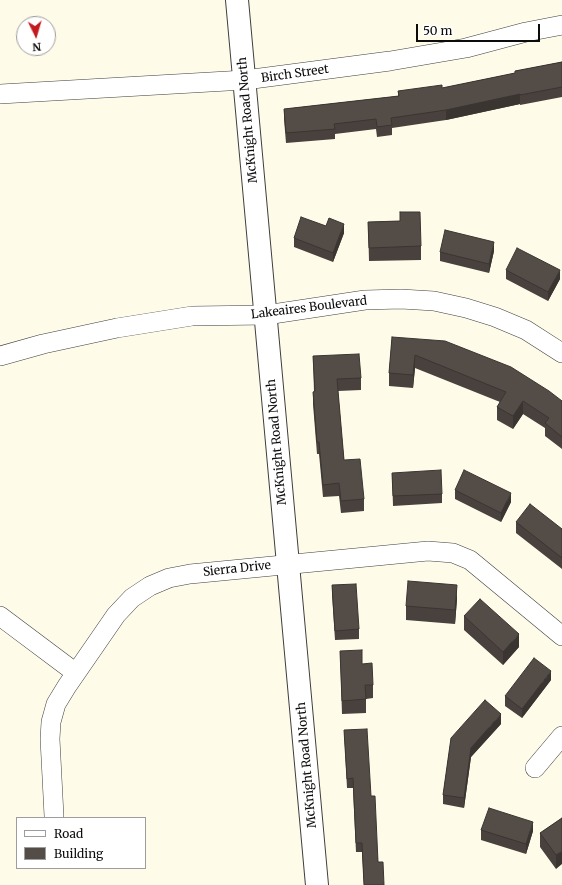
<!DOCTYPE html>
<html>
<head>
<meta charset="utf-8">
<style>
  body { margin:0 }
  #map { position:relative; width:562px; height:885px; overflow:hidden; background:#fffbe9; font-family:Merriweather,serif }
  canvas { display:block }
  .legend { position:absolute; left:16px; top:817px; width:130px; height:52px; box-sizing:border-box; background:#fff; border:1px solid #9d9d9d; margin:0; padding:5px 7px; list-style:none; font-size:12px; color:#0b0b0b }
  .legend li { display:flex; align-items:center; gap:8px; height:20px }
  .legend b { width:20px; border:1px solid #9d9d9d }
  .north { position:absolute; left:16px; top:16px; width:40px; height:40px; box-sizing:border-box; background:#fff; border:1px solid #9d9d9d; border-radius:50%; rotate:175deg; font-size:11px; font-weight:700; line-height:16px; text-align:center; color:#0b0b0b }
  .north::after { content:''; display:block; margin:auto; width:14px; height:18px; background:#c31a20; clip-path:polygon(50% 0,100% 100%,50% 72%,0 100%) }
  .scale { position:absolute; left:416px; top:24px; width:124px; height:18px; box-sizing:border-box; border:2px solid #0b0b0b; border-top:0; padding-left:5px; font-size:12px; line-height:14px; white-space:nowrap; color:#0b0b0b; -webkit-text-stroke:3px #fff; paint-order:stroke }
</style>
</head>
<body>
<div id="map">
<canvas width="562" height="885"></canvas>
<ul class="legend">
<li><b style="height:5px;background:#fff"></b>Road</li>
<li><b style="height:11px;background:#544c47"></b>Building</li>
</ul>
<div class="north">N</div>
<div class="scale">50 m</div>
</div>
<script>
const ctx = document.querySelector('canvas').getContext('2d');
ctx.lineJoin = 'round';
function shape(rows) {
  const path = new Path2D();
  for (const r of rows) {
    path.moveTo(r[0], r[1]);
    for (let i = 2; i < r.length; i += 2) path.lineTo(r[i], r[i + 1]);
  }
  return path;
}
function strokePath(path, color, width, dash) {
  ctx.strokeStyle = color;
  ctx.lineWidth = width;
  ctx.lineCap = dash ? 'butt' : 'round';
  ctx.setLineDash(dash || []);
  ctx.stroke(path);
}
function fillPath(path, color) {
  ctx.fillStyle = color;
  ctx.fill(path, 'evenodd');
}
function label(font, color, halo, rows, align = 'center') {
  ctx.font = font + ' Merriweather,serif';
  ctx.lineWidth = 4;
  ctx.setLineDash([]);
  ctx.textBaseline = 'middle';
  ctx.strokeStyle = halo;
  ctx.fillStyle = color;
  for (const [text, x, y, turn = 0] of rows) {
    ctx.save();
    ctx.translate(x, y);
    ctx.rotate((+turn || 0) * Math.PI / 180);
    ctx.textAlign = isNaN(turn) ? turn : align;
    if (halo) ctx.strokeText(text, 0, 0);
    ctx.fillText(text, 0, 0);
    ctx.restore();
  }
}
const minor = shape([
  [0,94,245,80,390,61,466,48,526,32,562,25],
  [0,356,43,344,117,328,192,316,266,315,365,300,401,299,434,301,466,308,495,317,526,330,562,353],
  [0,616,76,673],
  [535,768,562,736],
  [54,816,50,739,51,722,56,704,67,686,116,615,132,598,150,586,169,578,190,574,428,551,453,553,470,560,562,636]
]);
const tertiary = shape([
  [237,0,317,885]
]);
const wall = shape([
  [562,62,562,97,520,105,520,104,446,120,392,128,392,135,377,137,376,129,335,134,335,139,286,143,284,119,284,109,398,96,398,91,442,88,515,73,515,71],
  [400,212,421,246,421,260,369,261,368,222,400,221],
  [326,226,344,233,333,262,294,247,294,238],
  [494,251,489,273,440,261,440,252],
  [506,270,560,279,548,301,506,279],
  [392,337,562,401,562,449,545,436,545,428,523,414,513,429,497,420,497,407,500,402,415,368,413,388,389,386,389,373],
  [313,356,361,378,361,390,338,391,344,460,364,499,364,511,341,513,339,496,323,497,319,454,317,454,313,404,313,392,314,392],
  [392,473,442,494,442,503,393,506],
  [455,490,511,502,501,522,455,499],
  [516,522,562,529,562,569,516,533],
  [332,585,359,629,359,639,335,640,332,594],
  [457,599,455,624,406,620,406,606],
  [464,616,519,647,503,665,464,630],
  [340,651,362,664,373,685,373,698,366,699,366,713,342,714],
  [551,680,522,718,505,706,505,696],
  [501,724,471,757,464,808,443,804,443,795,451,738],
  [344,730,371,796,378,862,384,885,364,885,362,852,356,852,353,788,347,788],
  [562,818,556,869,540,847,540,833],
  [481,830,533,831,526,854,481,840]
]);
const shadedWall = shape([
  [520,94,520,104,446,120,446,110],
  [344,224,344,233,333,262,333,253],
  [494,242,494,251,489,273,489,264],
  [560,270,560,279,548,301,548,292],
  [415,355,415,368,413,388,413,375],
  [523,401,523,414,513,429,513,416],
  [511,493,511,502,501,522,501,513],
  [457,585,457,599,455,624,455,610],
  [519,634,519,647,503,665,503,652],
  [551,671,551,680,522,718,522,709],
  [501,714,501,724,471,757,464,808,464,798,471,748],
  [533,822,533,831,526,854,526,844],
  [562,851,562,864,556,869,556,855]
]);
const building = shape([
  [562,62,562,87,520,95,520,94,446,110,391,118,392,125,377,127,376,119,334,124,335,129,286,133,284,109,399,96,398,91,442,85,442,88,515,73,515,71,562,62],
  [400,212,420,212,421,246,369,248,368,222,400,221,400,212],
  [301,217,326,226,329,218,344,224,333,253,294,238,301,217],
  [445,230,494,242,489,264,440,252,445,230],
  [517,248,560,270,548,292,506,270,517,248],
  [392,337,445,341,511,367,549,391,562,401,562,437,545,423,549,418,523,401,513,416,497,407,506,392,415,355,413,375,389,373,392,337],
  [359,354,361,378,337,379,344,460,360,459,364,499,341,501,339,483,323,485,319,442,317,442,313,392,315,391,313,356,359,354],
  [441,470,442,494,393,496,392,473,441,470],
  [464,470,511,493,501,513,455,490,464,470],
  [530,504,562,529,562,558,516,522,530,504],
  [408,581,457,585,455,610,406,606,408,581],
  [356,584,359,629,335,631,332,585,356,584],
  [480,599,519,634,503,652,464,616,480,599],
  [362,650,362,664,372,663,373,685,365,685,366,699,342,701,340,651,362,650],
  [534,658,551,671,522,709,505,696,534,658],
  [485,700,501,714,471,748,464,798,443,795,451,738,485,700],
  [367,729,371,796,375,796,378,862,383,862,384,885,364,885,362,843,356,843,353,778,347,779,344,730,367,729],
  [489,808,533,822,526,844,481,830,489,808],
  [562,818,562,851,556,855,540,833,562,818]
]);
const streetNames = [
  ["Birch Street",295,74,-8],
  ["McKnight Road North",248,120,-95],
  ["Lakeaires Boulevard",309,308,-7],
  ["McKnight Road North",277,442,-95],
  ["Sierra Drive",237,569,-6],
  ["McKnight Road North",307,765,-95]
];
strokePath(minor, '#3e3e3e', 20);
strokePath(tertiary, '#3e3e3e', 24);
strokePath(minor, '#fff', 19);
strokePath(tertiary, '#fff', 22);
fillPath(wall, '#48413d');
fillPath(shadedWall, '#3b3532');
fillPath(building, '#544c47');
strokePath(building, '#3b3532', 1);
label('12px', '#0b0b0b', '#fff', streetNames);
</script>
</body>
</html>
